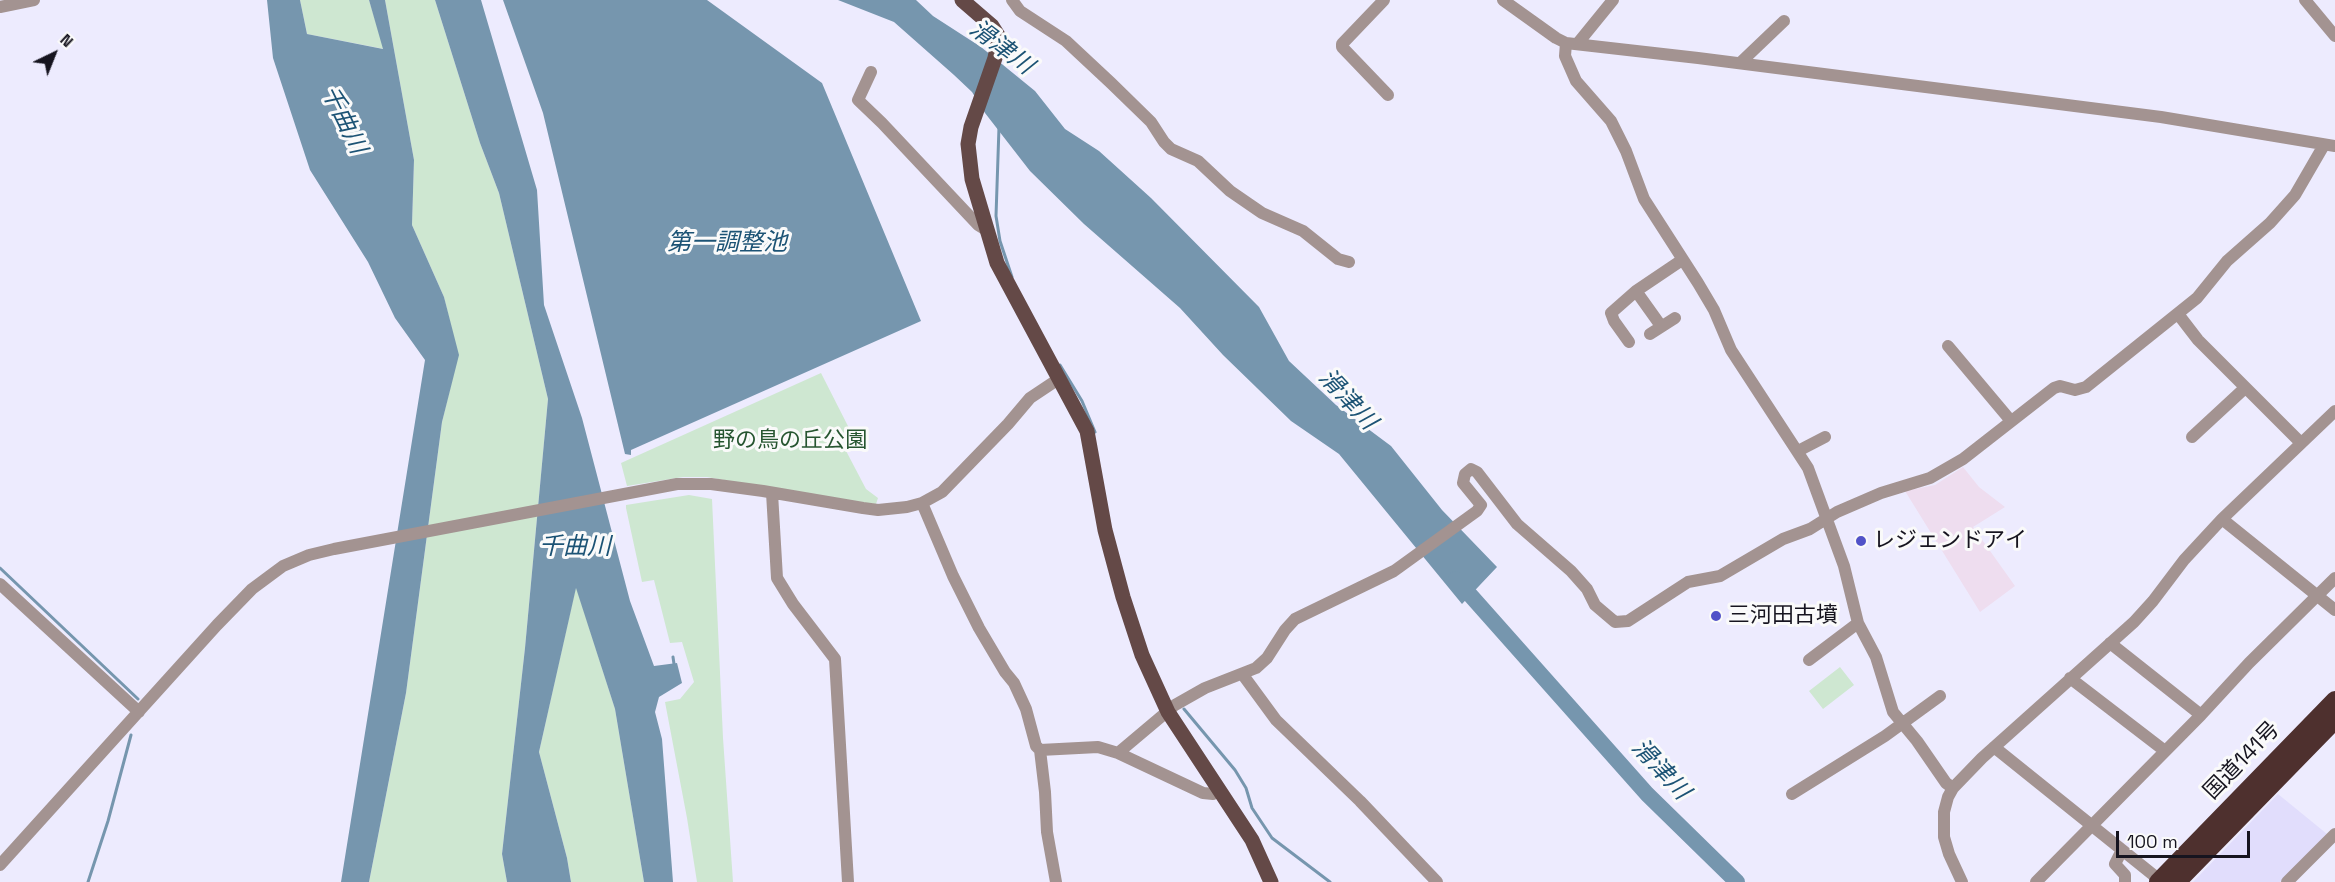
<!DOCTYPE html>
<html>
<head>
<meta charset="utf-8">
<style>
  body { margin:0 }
  #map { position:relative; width:2335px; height:882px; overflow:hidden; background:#edebfe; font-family:"Space Grotesk",sans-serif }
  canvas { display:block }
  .north { position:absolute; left:24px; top:24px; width:60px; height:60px; -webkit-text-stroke:4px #fafafa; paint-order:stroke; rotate:43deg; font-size:16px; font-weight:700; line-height:24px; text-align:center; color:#16141f }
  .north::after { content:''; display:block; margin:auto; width:21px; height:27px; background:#16141f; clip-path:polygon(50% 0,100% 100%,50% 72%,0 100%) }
  .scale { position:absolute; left:2116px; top:831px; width:134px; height:27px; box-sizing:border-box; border:3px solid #16141f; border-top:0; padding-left:8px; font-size:18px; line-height:21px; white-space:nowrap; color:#16141f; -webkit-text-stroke:4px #fafafa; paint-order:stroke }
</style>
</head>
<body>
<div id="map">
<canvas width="2335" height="882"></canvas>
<div class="north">N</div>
<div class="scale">100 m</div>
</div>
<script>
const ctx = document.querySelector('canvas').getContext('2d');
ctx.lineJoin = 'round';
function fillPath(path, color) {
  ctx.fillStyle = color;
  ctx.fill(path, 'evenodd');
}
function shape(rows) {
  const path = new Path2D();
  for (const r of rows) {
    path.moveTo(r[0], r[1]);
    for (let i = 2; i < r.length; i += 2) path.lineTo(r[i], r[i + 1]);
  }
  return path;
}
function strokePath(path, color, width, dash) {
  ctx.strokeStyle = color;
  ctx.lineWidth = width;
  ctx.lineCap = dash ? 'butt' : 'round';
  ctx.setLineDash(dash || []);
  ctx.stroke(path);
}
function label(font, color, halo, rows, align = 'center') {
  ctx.font = font + ' "Space Grotesk","Noto Sans JP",sans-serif';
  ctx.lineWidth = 6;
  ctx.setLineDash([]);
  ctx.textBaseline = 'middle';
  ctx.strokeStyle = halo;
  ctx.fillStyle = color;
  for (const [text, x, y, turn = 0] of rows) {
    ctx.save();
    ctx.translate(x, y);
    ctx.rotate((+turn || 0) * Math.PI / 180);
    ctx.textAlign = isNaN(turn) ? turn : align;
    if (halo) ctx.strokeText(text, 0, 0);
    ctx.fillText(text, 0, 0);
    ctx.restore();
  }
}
const built = shape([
  [2278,794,2327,834,2280,882,2193,882]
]);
const industrial = shape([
  [1963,467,1979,487,2005,507,1973,527,2015,586,1980,612,1905,491,1935,485]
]);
const green = shape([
  [300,0,369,0,384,49,307,34],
  [385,0,435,0,480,143,499,193,548,399,525,648,502,854,507,882,369,882,406,693,442,422,458,355,444,297,412,225,414,160],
  [821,373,850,430,840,435,844,447,866,489,878,498,876,504,850,502,707,477,683,477,627,486,621,463],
  [689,495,712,499,723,738,733,882,697,882,687,818,665,702,680,699,694,682,682,642,670,643,654,580,642,582,626,508,626,505],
  [576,586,615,709,644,882,571,882,567,858,539,752],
  [1840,667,1854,685,1823,709,1809,691]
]);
const water = shape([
  [267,0,300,0,307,34,383,49,369,0,385,0,414,160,412,225,444,297,459,355,442,422,406,693,369,882,341,882,425,360,395,318,368,262,310,170,273,58],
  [435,0,481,0,537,190,544,305,582,418,630,601,654,666,677,663,682,683,659,697,655,712,662,739,673,882,644,882,615,709,576,588,539,752,567,858,571,882,507,882,502,854,525,648,548,399,499,193,480,143],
  [503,0,707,0,822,83,921,321,631,450,631,455,625,454,543,113],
  [838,0,916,0,933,16,981,47,1035,91,1065,129,1099,151,1151,198,1259,307,1289,361,1336,405,1391,446,1442,510,1497,567,1462,604,1339,454,1291,421,1223,355,1180,308,1084,224,1030,171,985,113,972,92,954,75,894,22]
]);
const stream = shape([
  [999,127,996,216,1000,241,1012,277],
  [1060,365,1082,401,1095,432],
  [0,568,138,699],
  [673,657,674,664],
  [1184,709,1235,770,1246,788,1252,808,1272,838,1330,882],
  [88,882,108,821,131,735]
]);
const river = shape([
  [1456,579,1647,794,1737,882]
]);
const minor = shape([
  [1012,0,1020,11,1066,41,1111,83,1151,122,1164,142,1171,149,1198,161,1230,191,1262,213,1303,231,1338,259,1349,262],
  [1384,0,1342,44,1342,47,1388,95],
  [1503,0,1556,38,1566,43,1698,58,2161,117,2335,146],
  [2305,0,2335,36],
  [0,7,34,0],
  [1566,43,1565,56,1576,81,1611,121,1626,151,1644,199,1698,283,1714,310,1731,350,1808,468,1844,566,1858,623,1876,657,1893,712,1917,741,1946,783,1953,788],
  [1578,43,1613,0],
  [1740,63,1784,21],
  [871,72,858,100,882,123,978,225,986,230],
  [1636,291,1661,326],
  [2178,314,2198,340,2301,443],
  [1650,334,1675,318],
  [1629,342,1614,321,1611,313,1636,291,1682,260],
  [1948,346,2011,421],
  [2192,437,2245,388],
  [1798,451,1825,437],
  [772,493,777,578,793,604,835,659,848,882],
  [922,503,953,576,979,628,1005,672,1014,683,1026,709,1036,746,1040,750,1045,792,1047,832,1056,882],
  [2222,519,2335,610],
  [0,584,139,712],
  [2110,643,2201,715],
  [1809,660,1858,623],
  [1243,675,1276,720,1360,801,1437,882],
  [2070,678,2165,751],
  [1994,747,2162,882],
  [1040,750,1098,747,1118,753,1175,705,1205,688,1256,668,1267,658,1285,630,1295,619,1394,571,1477,511,1481,505,1463,483,1465,474,1471,469,1477,472,1517,524,1571,571,1587,589,1595,605,1615,622,1628,621,1688,582,1720,576,1783,539,1810,529,1837,512,1881,493,1930,478,1963,459,2054,388,2060,386,2075,390,2086,387,2197,298,2227,261,2270,223,2295,195,2324,145],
  [1118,753,1203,793,1213,794,1218,790],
  [1792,794,1885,736,1940,696],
  [2122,850,2115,864,2125,875,2125,882],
  [0,865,217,625,252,589,283,566,309,555,334,549,677,484,711,484,763,491,863,508,878,510,907,507,922,503,942,492,1008,424,1030,398,1060,378],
  [1962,882,1949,854,1944,837,1944,812,1948,797,1953,788,1982,758,2134,622,2153,601,2184,560,2222,519,2335,411],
  [2036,882,2201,715,2249,663,2335,578],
  [2287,882,2335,834]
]);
const major = shape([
  [962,0,992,26,999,37,995,58,971,127,968,144,972,179,997,263,1087,431,1105,530,1123,597,1142,655,1168,712,1252,840,1271,882]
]);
const highway = shape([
  [2158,882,2335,700],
  [2177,882,2335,720]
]);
const markers = [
  [1861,541,6,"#5152c8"],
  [1716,616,6,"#5152c8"]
];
const parkNames = [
  ["野の鳥の丘公園",790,441]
];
const poiNames = [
  ["レジェンドアイ",1873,541],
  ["三河田古墳",1728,616]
];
const streetNames = [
  ["国道141号",2242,761,-46]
];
const waterNames = [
  ["滑津川",1001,48,37],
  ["千曲川",343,120,64],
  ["第一調整池",727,243],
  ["滑津川",1347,400,47],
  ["千曲川",575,547],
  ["滑津川",1660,770,47]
];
fillPath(built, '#e1ddfc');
fillPath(industrial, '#eeddef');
fillPath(green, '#cee7d1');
fillPath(water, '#7696ae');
strokePath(stream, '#7696ae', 3);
strokePath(river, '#7696ae', 16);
strokePath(minor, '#a39391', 12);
strokePath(major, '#644947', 15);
strokePath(highway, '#4e302e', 18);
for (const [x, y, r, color] of markers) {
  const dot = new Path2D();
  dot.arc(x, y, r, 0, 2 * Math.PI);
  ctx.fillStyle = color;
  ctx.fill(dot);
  strokePath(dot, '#fafafa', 2);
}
label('22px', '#265530', '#fafafa', parkNames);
label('22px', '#16141f', '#fafafa', poiNames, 'left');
label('22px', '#16141f', '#fafafa', streetNames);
label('italic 24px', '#1c5375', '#fafafa', waterNames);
</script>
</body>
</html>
